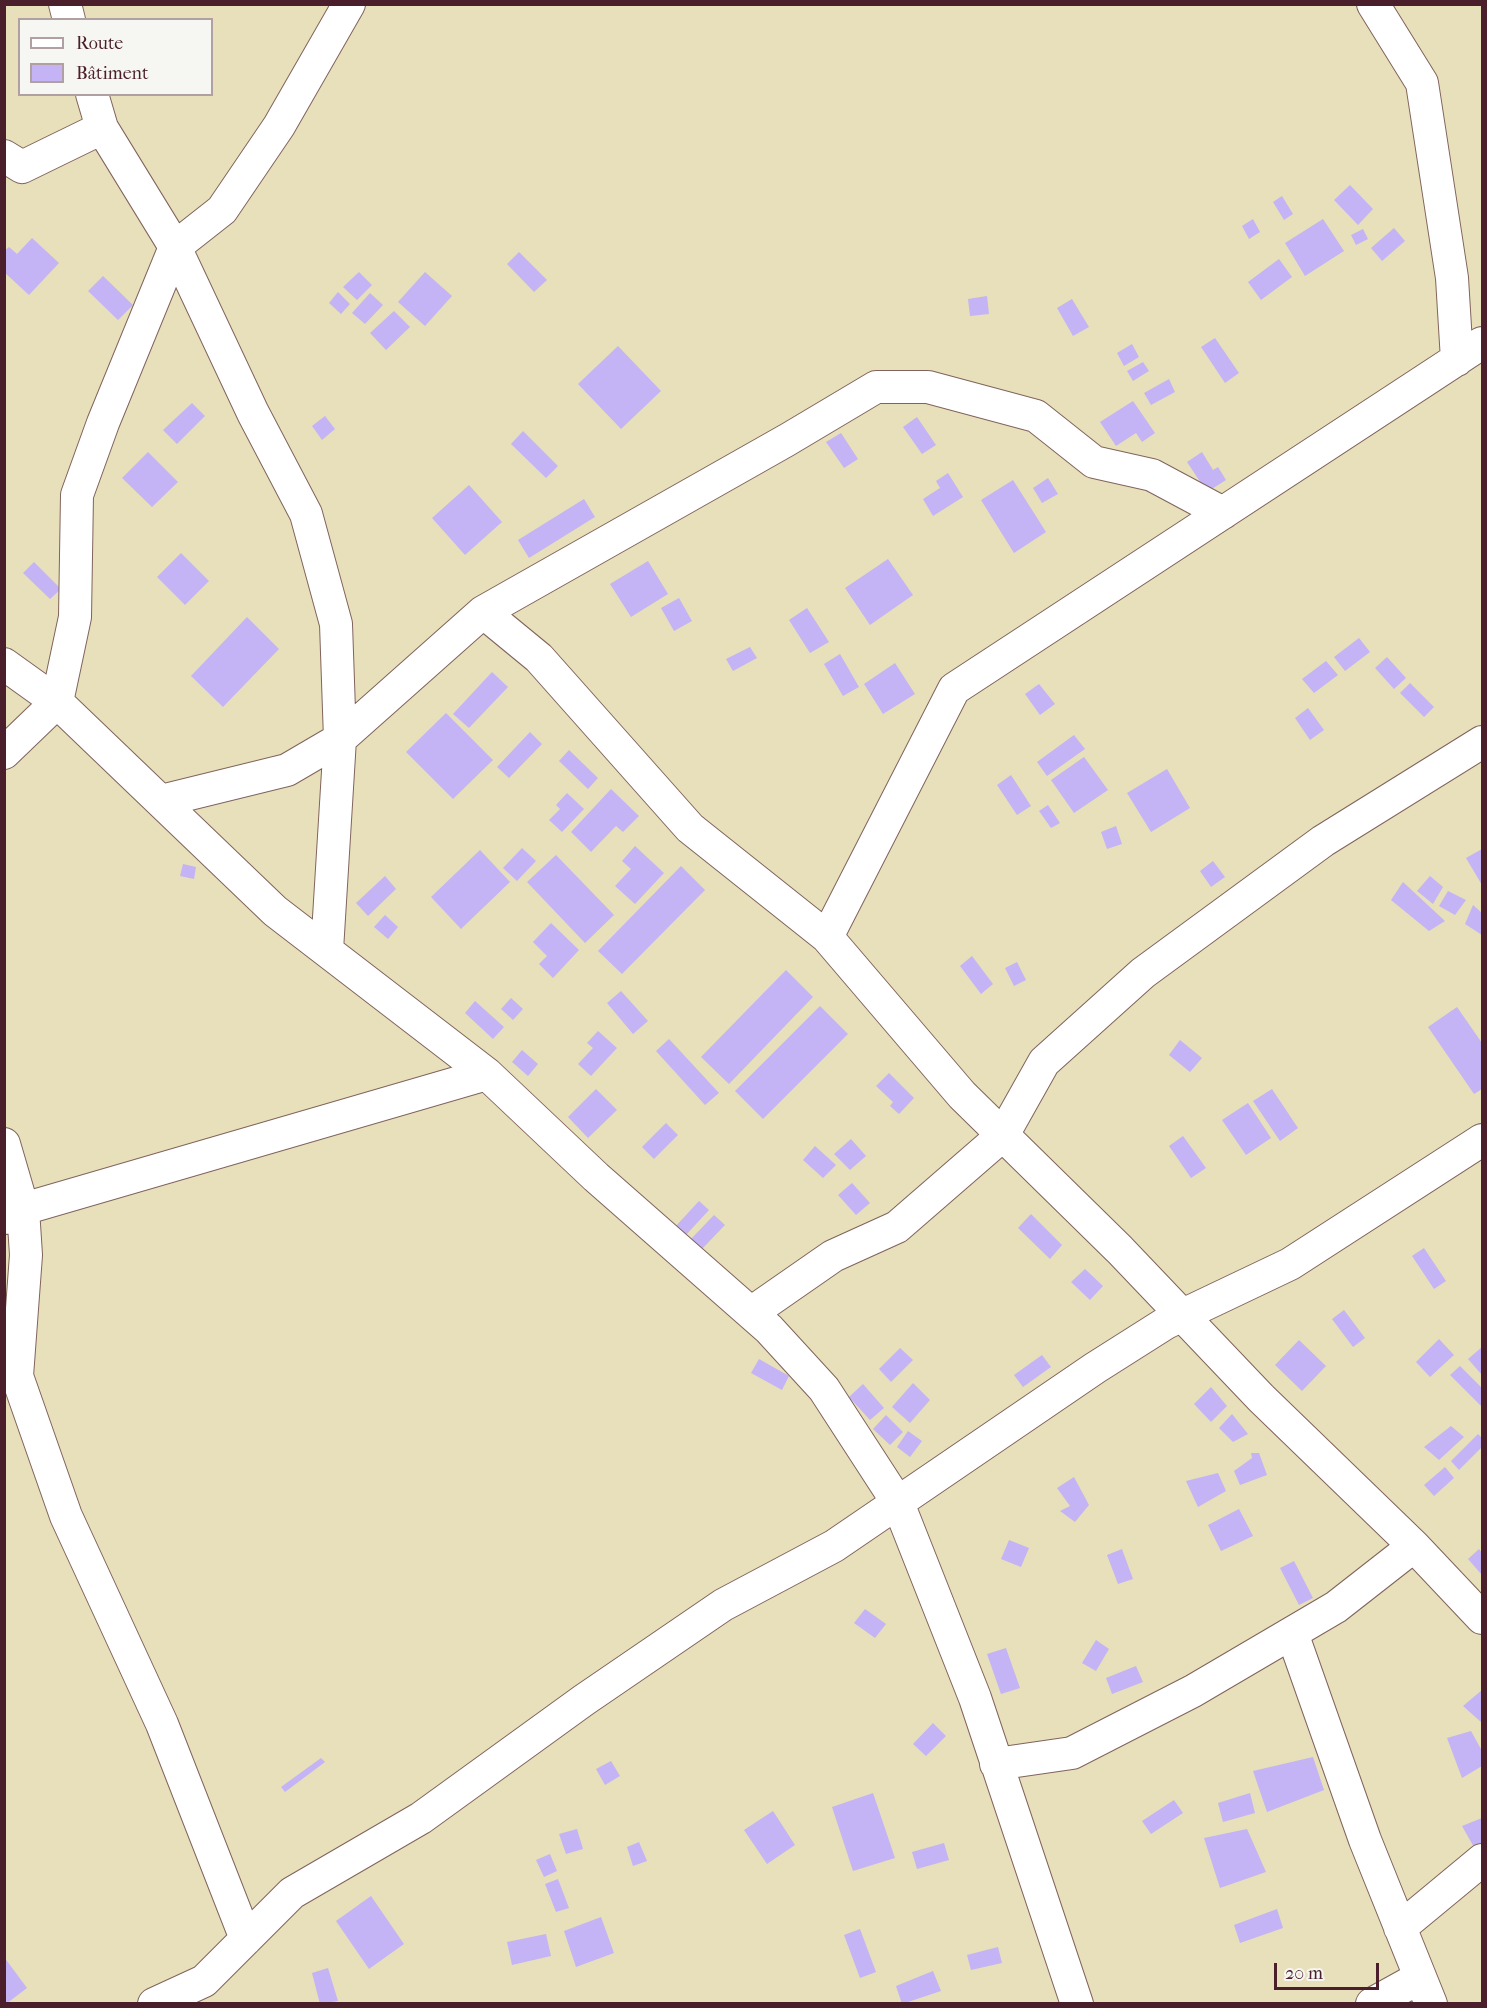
<!DOCTYPE html>
<html>
<head>
<meta charset="utf-8">
<style>
  body { margin:0 }
  #map { position:relative; width:1487px; height:2008px; overflow:hidden; background:#e7e0ba; font-family:"IM FELL French Canon",serif }
  canvas { display:block }
  .frame { position:absolute; inset:0; border:6px solid #4a1f2b; pointer-events:none }
  .legend { position:absolute; left:18px; top:18px; width:195px; height:78px; box-sizing:border-box; background:#f6f6f2; border:2px solid #b1a0a2; margin:0; padding:8px 10px; list-style:none; font-size:18px; color:#4a1f2b }
  .legend li { display:flex; align-items:center; gap:12px; height:30px }
  .legend b { width:30px; border:2px solid #b1a0a2 }
  .scale { position:absolute; left:1274px; top:1963px; width:105px; height:27px; box-sizing:border-box; border:3px solid #4a1f2b; border-top:0; padding-left:8px; font-size:18px; line-height:21px; white-space:nowrap; color:#4a1f2b; -webkit-text-stroke:4px #f6f6f2; paint-order:stroke }
</style>
</head>
<body>
<div id="map">
<canvas width="1487" height="2008"></canvas>
<div class="frame"></div>
<ul class="legend">
<li><b style="height:8px;background:#fff"></b>Route</li>
<li><b style="height:16px;background:#c4b3f5"></b>Bâtiment</li>
</ul>
<div class="scale">20 m</div>
</div>
<script>
const ctx = document.querySelector('canvas').getContext('2d');
ctx.lineJoin = 'round';
function fillPath(path, color) {
  ctx.fillStyle = color;
  ctx.fill(path, 'evenodd');
}
function shape(rows) {
  const path = new Path2D();
  for (const r of rows) {
    path.moveTo(r[0], r[1]);
    for (let i = 2; i < r.length; i += 2) path.lineTo(r[i], r[i + 1]);
  }
  return path;
}
function strokePath(path, color, width, dash) {
  ctx.strokeStyle = color;
  ctx.lineWidth = width;
  ctx.lineCap = dash ? 'butt' : 'round';
  ctx.setLineDash(dash || []);
  ctx.stroke(path);
}
const building = shape([
  [1350,185,1373,209,1358,225,1334,200],
  [1282,196,1293,214,1284,220,1273,202],
  [1253,219,1260,232,1249,239,1242,226],
  [1323,219,1344,251,1305,276,1285,243],
  [1394,228,1405,241,1382,261,1371,248],
  [1363,229,1368,239,1356,245,1351,235],
  [32,238,59,263,29,295,4,272,4,251,9,247,17,254],
  [519,252,547,280,534,292,507,264],
  [1279,259,1292,277,1261,300,1248,282],
  [359,272,372,285,357,300,343,287],
  [425,272,452,296,425,326,398,302],
  [103,276,133,305,118,320,88,291],
  [338,292,350,304,341,314,329,303],
  [370,293,383,305,365,324,352,313],
  [987,296,989,314,970,316,968,299],
  [1072,299,1089,327,1073,336,1057,308],
  [394,311,410,327,386,350,370,333],
  [1215,338,1239,373,1225,383,1201,347],
  [1132,344,1139,357,1124,366,1117,353],
  [618,346,661,391,621,429,578,384],
  [1143,362,1149,371,1133,381,1127,371],
  [1169,379,1175,392,1151,405,1144,393],
  [1133,401,1155,433,1142,442,1136,433,1116,446,1100,422],
  [192,403,205,416,177,444,163,430],
  [325,416,335,429,322,440,312,426],
  [917,417,936,445,922,454,903,427],
  [523,431,558,466,546,478,511,444],
  [841,433,858,459,844,468,826,442],
  [148,452,178,482,152,507,122,478],
  [1202,452,1213,470,1218,467,1226,480,1207,492,1187,462],
  [948,473,963,497,933,516,923,499,940,488,936,481],
  [1048,478,1058,494,1042,503,1033,488],
  [1013,480,1046,532,1014,553,981,500],
  [469,485,502,522,465,555,432,518],
  [584,499,595,517,529,558,518,540],
  [181,553,209,581,185,605,157,577],
  [888,559,913,595,870,625,845,588],
  [648,561,668,594,631,617,610,584],
  [34,562,61,589,50,599,23,573],
  [679,598,692,621,674,631,661,608],
  [807,608,829,642,810,653,789,620],
  [247,617,279,649,223,707,191,676],
  [1359,638,1370,652,1345,671,1334,657],
  [750,647,757,658,733,671,726,659],
  [840,654,859,687,843,696,824,664],
  [1387,657,1406,678,1394,689,1375,668],
  [1326,661,1338,675,1314,693,1302,679],
  [895,663,915,694,883,714,864,684],
  [492,672,508,687,469,728,453,714],
  [1410,683,1434,707,1424,717,1400,693],
  [1039,684,1055,704,1040,715,1025,694],
  [1308,708,1324,730,1310,740,1295,718],
  [446,713,493,760,453,799,406,752],
  [530,732,542,744,509,778,497,767],
  [1074,735,1085,749,1047,776,1037,762],
  [569,750,598,778,588,789,559,761],
  [1084,757,1108,790,1074,813,1051,780],
  [1167,769,1190,808,1151,832,1127,793],
  [1011,775,1031,806,1017,815,997,785],
  [611,789,639,816,623,832,616,826,591,852,571,832],
  [567,793,584,809,562,832,549,820,560,809,556,805],
  [1048,805,1060,823,1051,828,1039,811],
  [1116,826,1122,844,1107,849,1101,832],
  [635,846,664,873,635,904,615,886,631,869,622,861],
  [522,848,536,861,517,881,503,868],
  [1482,849,1482,885,1466,858],
  [480,850,510,882,461,929,431,897],
  [556,855,614,915,585,943,527,882],
  [1213,861,1225,877,1211,887,1200,871],
  [183,864,196,867,194,879,180,876],
  [681,866,705,890,622,974,598,951],
  [385,876,396,889,368,916,356,903],
  [1430,876,1443,887,1433,904,1417,891],
  [1403,882,1445,921,1429,931,1391,900],
  [1448,891,1466,900,1455,915,1439,906],
  [1473,905,1482,913,1482,935,1465,924],
  [385,915,398,927,388,939,374,927],
  [551,923,579,950,553,978,539,964,547,956,533,942],
  [972,956,993,984,981,994,960,966],
  [1017,962,1026,980,1014,986,1005,968],
  [786,970,813,997,729,1084,701,1057],
  [621,991,648,1021,633,1034,607,1003],
  [511,998,523,1009,513,1020,501,1009],
  [475,1001,504,1027,493,1039,465,1013],
  [820,1006,848,1034,763,1119,735,1091],
  [1457,1007,1482,1043,1482,1089,1474,1094,1428,1027],
  [598,1031,617,1048,591,1076,578,1064,593,1048,587,1043],
  [669,1039,719,1093,705,1105,656,1051],
  [1180,1040,1202,1058,1190,1072,1169,1055],
  [522,1050,538,1064,528,1076,512,1062],
  [889,1073,914,1098,899,1114,890,1106,893,1102,876,1086],
  [596,1089,617,1110,588,1138,568,1117],
  [1272,1089,1298,1128,1280,1141,1253,1101],
  [1248,1103,1271,1138,1246,1155,1222,1120],
  [666,1123,678,1135,654,1159,642,1147],
  [1183,1136,1206,1168,1191,1178,1169,1146],
  [851,1139,866,1156,850,1170,834,1154],
  [815,1146,836,1165,823,1178,803,1160],
  [852,1183,870,1203,856,1215,838,1195],
  [699,1201,709,1210,685,1236,675,1227],
  [1031,1214,1062,1245,1050,1259,1018,1228],
  [714,1215,725,1225,702,1249,691,1239],
  [1424,1248,1446,1281,1434,1289,1412,1256],
  [1085,1269,1103,1286,1090,1300,1071,1282],
  [1344,1310,1365,1338,1353,1347,1332,1319],
  [1439,1339,1454,1355,1430,1377,1416,1362],
  [1299,1340,1326,1366,1302,1391,1275,1365],
  [1482,1347,1482,1375,1468,1359],
  [900,1348,913,1360,891,1382,879,1369],
  [1042,1355,1051,1367,1023,1387,1014,1375],
  [759,1359,789,1376,782,1390,751,1373],
  [1460,1366,1482,1388,1482,1407,1450,1375],
  [913,1383,930,1400,910,1423,892,1407],
  [863,1384,884,1408,870,1420,849,1397],
  [1211,1387,1227,1406,1211,1422,1194,1404],
  [1232,1414,1248,1434,1233,1442,1219,1428],
  [886,1415,903,1432,890,1445,873,1429],
  [1451,1426,1464,1437,1439,1460,1424,1447],
  [908,1431,922,1441,910,1457,897,1447],
  [1478,1434,1482,1438,1482,1447,1459,1470,1451,1461],
  [1251,1453,1259,1453,1267,1475,1240,1485,1234,1471,1252,1458],
  [1445,1467,1454,1478,1434,1496,1424,1485],
  [1218,1473,1226,1491,1198,1507,1186,1481],
  [1074,1477,1089,1505,1075,1522,1060,1511,1070,1506,1057,1488],
  [1239,1509,1253,1536,1221,1551,1208,1525],
  [1009,1540,1029,1548,1021,1567,1001,1559],
  [1122,1549,1133,1579,1118,1584,1107,1555],
  [1479,1549,1482,1553,1482,1575,1468,1559],
  [1294,1561,1313,1598,1299,1605,1280,1568],
  [865,1609,886,1624,875,1638,854,1623],
  [1096,1640,1109,1649,1096,1671,1082,1663],
  [1006,1648,1020,1688,1001,1694,987,1654],
  [1136,1666,1143,1682,1112,1694,1106,1678],
  [1482,1690,1482,1720,1481,1722,1463,1706],
  [933,1723,946,1736,926,1756,913,1744],
  [1471,1731,1482,1751,1482,1766,1462,1778,1447,1738],
  [1313,1757,1324,1790,1267,1812,1253,1771],
  [321,1758,325,1762,285,1792,281,1787],
  [611,1761,620,1776,605,1785,596,1769],
  [873,1793,895,1858,853,1871,832,1807],
  [1250,1793,1255,1813,1223,1822,1218,1803],
  [1174,1800,1183,1813,1151,1834,1142,1821],
  [773,1811,795,1845,767,1864,744,1830],
  [1482,1818,1482,1844,1475,1849,1462,1826],
  [577,1829,583,1849,566,1854,559,1834],
  [1247,1829,1266,1872,1220,1888,1204,1838],
  [639,1842,647,1861,633,1866,627,1847],
  [944,1843,949,1860,917,1869,912,1852],
  [550,1854,557,1871,544,1877,536,1860],
  [558,1879,569,1908,556,1912,545,1884],
  [371,1896,404,1944,369,1969,336,1921],
  [1277,1909,1283,1928,1240,1943,1234,1925],
  [601,1917,614,1953,576,1967,564,1931],
  [860,1929,876,1972,860,1978,844,1935],
  [546,1934,551,1956,512,1965,507,1942],
  [998,1947,1002,1963,971,1970,967,1955],
  [4,1957,27,1988,6,2004,4,2004],
  [328,1968,338,2001,320,2004,312,1973],
  [933,1971,941,1991,902,2004,896,1986]
]);
const minor = shape([
  [65,4,69,20],
  [1373,4,1422,83,1452,278,1457,360],
  [92,94,102,128,175,247,253,413,306,514,336,624,340,739,327,950],
  [4,156,22,167,102,128],
  [483,612,539,658,690,828,827,937,962,1095,1120,1250,1261,1398,1414,1546,1482,1618],
  [4,664,57,702,275,911,487,1074,596,1177,769,1329,824,1389,898,1503,975,1698,1077,2004],
  [4,753,57,702,75,617,77,495,103,423,175,247,222,210,279,126,349,4],
  [161,801,287,770,340,739,483,612,787,440,876,387,928,387,1036,416,1094,462,1152,475,1223,513],
  [827,937,954,689,1482,343],
  [4,1144,23,1209,26,1255,17,1376,66,1516,162,1724,246,1939],
  [5,1218,23,1209,487,1074],
  [751,1313,833,1256,897,1227,1003,1135,1044,1062,1143,973,1323,841,1482,742],
  [1292,1633,1365,1840,1431,2004],
  [996,1764,1072,1753,1193,1691,1336,1607,1414,1546],
  [1400,1928,1482,1860],
  [154,2004,204,1981,292,1893,421,1818,584,1700,723,1605,834,1546,1095,1368,1166,1323,1290,1264,1482,1140],
  [1372,2004,1419,1978]
]);
fillPath(building, '#c4b3f5');
strokePath(minor, '#81635d', 34);
strokePath(minor, '#fff', 32);
</script>
</body>
</html>
